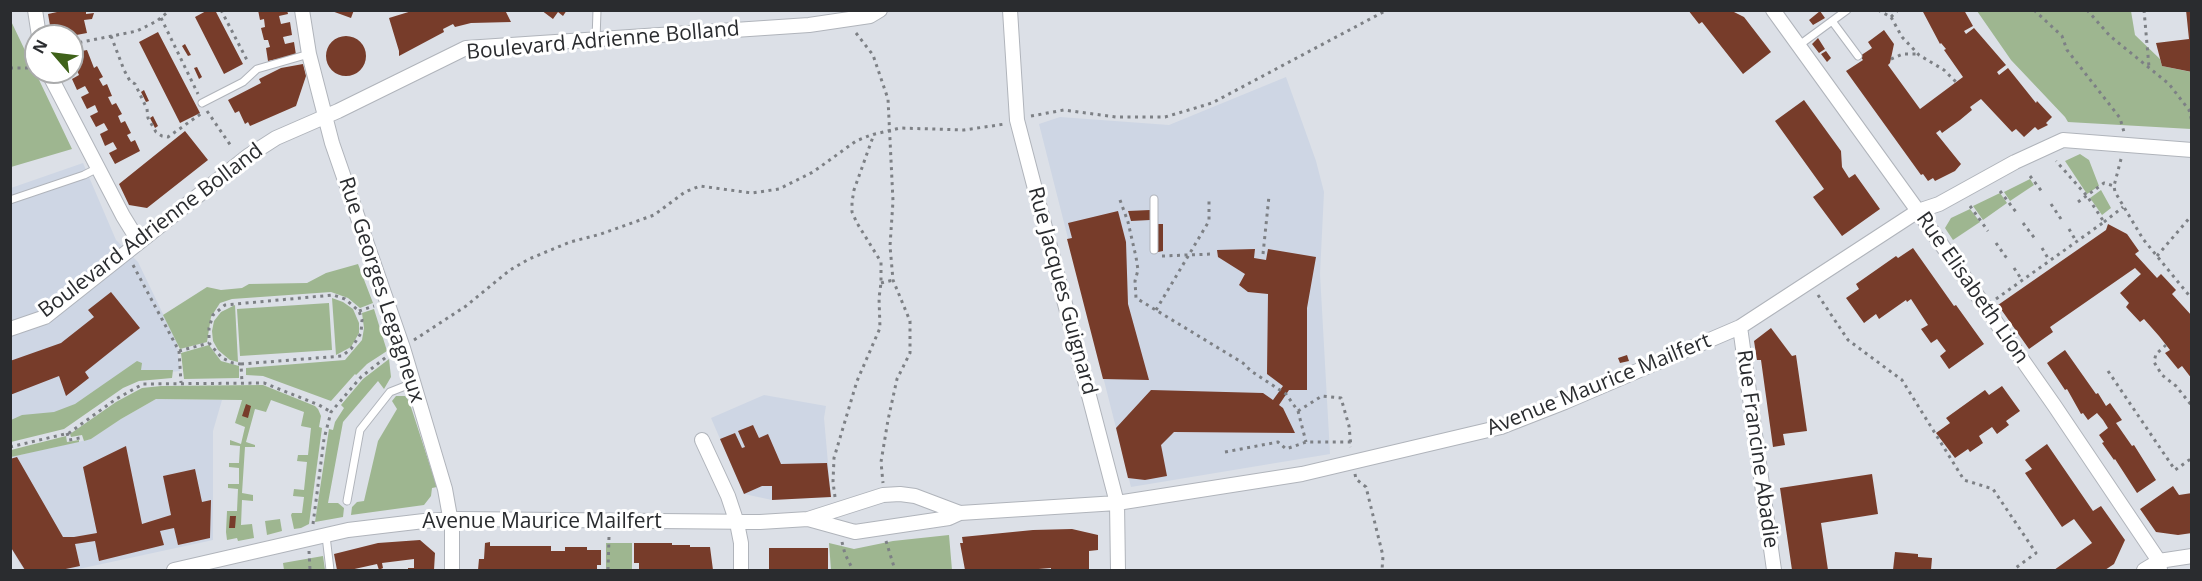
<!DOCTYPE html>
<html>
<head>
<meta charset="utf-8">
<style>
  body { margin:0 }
  #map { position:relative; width:2202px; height:581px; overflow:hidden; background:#dce0e7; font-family:"Open Sans",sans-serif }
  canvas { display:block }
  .frame { position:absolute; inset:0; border:12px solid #2a2c2f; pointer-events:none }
  .north { position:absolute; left:24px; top:24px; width:60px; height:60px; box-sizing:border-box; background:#fff; border:2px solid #aaabac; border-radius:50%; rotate:298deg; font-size:16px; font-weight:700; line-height:24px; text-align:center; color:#2a2c2f }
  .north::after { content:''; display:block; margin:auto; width:21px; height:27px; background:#3f621a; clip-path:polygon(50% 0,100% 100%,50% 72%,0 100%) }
</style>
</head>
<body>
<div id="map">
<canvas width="2202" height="581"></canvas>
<div class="frame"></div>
<div class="north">N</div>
</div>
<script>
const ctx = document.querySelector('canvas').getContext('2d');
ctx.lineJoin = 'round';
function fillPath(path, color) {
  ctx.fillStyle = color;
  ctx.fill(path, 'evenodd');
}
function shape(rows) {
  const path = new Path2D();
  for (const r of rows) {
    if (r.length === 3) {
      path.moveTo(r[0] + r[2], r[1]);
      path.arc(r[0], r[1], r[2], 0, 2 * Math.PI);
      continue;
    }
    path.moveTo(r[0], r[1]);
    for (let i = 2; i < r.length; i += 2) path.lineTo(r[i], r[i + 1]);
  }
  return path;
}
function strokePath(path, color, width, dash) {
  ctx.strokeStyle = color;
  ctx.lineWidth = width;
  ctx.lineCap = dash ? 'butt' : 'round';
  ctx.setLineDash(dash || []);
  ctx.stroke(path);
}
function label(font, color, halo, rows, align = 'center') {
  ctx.font = font + ' "Open Sans",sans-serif';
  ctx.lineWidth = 6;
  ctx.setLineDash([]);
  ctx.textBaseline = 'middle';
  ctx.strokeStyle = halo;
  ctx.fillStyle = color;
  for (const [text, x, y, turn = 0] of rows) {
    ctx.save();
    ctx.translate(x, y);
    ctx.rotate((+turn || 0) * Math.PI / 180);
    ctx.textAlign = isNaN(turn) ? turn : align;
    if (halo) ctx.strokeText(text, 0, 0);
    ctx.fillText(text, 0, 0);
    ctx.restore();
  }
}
const built = shape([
  [1286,77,1316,161,1324,192,1320,274,1330,454,1131,487,1039,124,1060,117,1169,125],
  [83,163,116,240,138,262,177,343,180,371,122,377,57,421,11,433,11,188],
  [764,395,826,406,824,418,831,497,772,500,744,494,711,418],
  [156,399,222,400,213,431,213,540,74,570,24,570,11,548,10,457,91,439,121,419]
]);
const green = shape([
  [1977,11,2131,11,2135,35,2160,59,2162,66,2191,72,2191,129,2068,122,2065,117,2011,60],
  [10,19,72,149,11,167,10,167],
  [2080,154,2089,160,2099,186,2087,194,2065,161],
  [2030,179,2034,185,2010,201,2004,192],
  [2101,190,2111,208,2102,215,2090,198],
  [2000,193,2007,203,1983,220,1973,206],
  [1970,209,1980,222,1953,240,1945,228,1951,218],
  [358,264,373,303,360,308,348,298,331,292,232,299,220,303,211,317,207,342,180,349,163,315,207,287,221,290,242,288,249,284,307,283,326,273],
  [332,298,343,302,353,309,359,323,359,333,351,347,336,355],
  [329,303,332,350,240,356,237,309],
  [235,305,238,362,230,360,218,350,213,341,212,331,214,321,221,312],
  [374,309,387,351,367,364,356,375,355,374,331,401,263,376,246,375,246,368,345,360,362,340,364,328,362,313],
  [209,345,221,361,239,366,239,378,184,379,181,353],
  [389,359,391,377,384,389,378,381,343,422,328,503,338,503,344,508,343,517,315,522,329,429,333,430,335,422,344,408,341,405,363,379],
  [137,361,142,363,141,370,173,370,172,378,139,381,123,388,64,429,11,442,11,420,22,415,54,412,75,404],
  [263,385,315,406,318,409,321,416,319,427,322,428,309,524,301,528,294,529,291,515,292,513,302,513,304,497,293,496,294,489,304,490,307,462,297,461,298,455,308,455,311,428,301,426,304,412,271,400,266,412,255,409,246,442,255,445,255,447,245,447,242,493,253,495,253,501,242,500,241,525,252,524,254,538,238,541,237,538,227,540,226,532,227,511,237,511,238,489,228,488,228,484,239,484,239,468,229,467,229,463,239,463,240,446,230,445,230,440,241,444,245,427,235,423,242,400,156,399,121,419,91,439,84,441,82,435,71,437,70,434,116,402,142,388,161,386],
  [396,396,405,396,409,401,437,487,432,488,431,496,424,505,351,515,352,507,357,502,364,501,378,441,397,409,392,401],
  [66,436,67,442,79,440,79,442,11,457,11,450],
  [280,519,282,531,267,535,265,521],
  [949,535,952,570,831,570,829,543,854,549,893,541],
  [606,543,632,543,632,570,606,570],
  [323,556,325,570,284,570,283,563]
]);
const building = shape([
  [66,10,86,10,86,14,94,13,92,19,84,20,87,33,71,36,70,29,51,31,48,14],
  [208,10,215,10,243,64,224,74,195,17],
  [258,10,287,10,288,14,279,16,281,24,290,22,292,35,283,37,285,44,294,42,296,55,268,61,266,48,270,47,268,40,264,40,261,28,265,27,264,19,260,20],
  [329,10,354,10,351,18],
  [415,10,505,10,511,22,471,23,455,27,453,24,443,29,444,32,399,56,399,51,389,18],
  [541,10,567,10,563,16,558,12,553,19],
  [1688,10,1730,10,1744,17,1771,52,1743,74,1702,22,1699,24],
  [1922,10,1964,10,1973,26,1964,31,1966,34,1974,28,2006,65,1997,72,1999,75,2008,68,2036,103,2037,101,2052,117,2046,123,2048,125,2038,130,2035,127,2024,137,2016,129,2012,132,1981,99,1970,107,1972,110,1960,120,1942,133,1940,130,1936,133,1961,164,1955,171,1935,181,1933,178,1928,181,1923,174,1921,175,1846,71,1863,60,1860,56,1872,48,1868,42,1884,30,1894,44,1890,63,1888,65,1920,109,1963,77,1944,50,1946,49,1941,43,1940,44],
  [2186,10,2192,10,2192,72,2162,66,2156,43,2189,39],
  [1820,11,1825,18,1813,25,1809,20],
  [158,32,200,113,180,123,139,42],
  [346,56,20],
  [1818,38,1825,49,1819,53,1812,44],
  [185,44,191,55,188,56,182,46],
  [87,50,94,68,97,66,103,77,99,79,103,86,107,84,112,96,108,97,112,105,116,103,122,114,118,116,121,123,125,121,131,133,127,135,131,142,135,140,140,151,115,164,109,153,117,149,113,142,105,146,100,134,108,130,104,123,96,127,90,116,98,112,95,105,87,109,81,97,89,93,85,86,77,90,72,79,79,75,72,60,72,53],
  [1826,51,1831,58,1827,62,1821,54],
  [303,64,306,76,296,106,250,126,248,122,245,124,239,111,235,113,228,100,261,83,259,79,281,68],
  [197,67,202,77,199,79,194,68],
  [144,90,149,101,146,102,141,92],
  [1804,100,1841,151,1842,167,1849,178,1855,174,1880,209,1842,236,1813,197,1824,189,1775,121],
  [153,116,158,126,155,128,150,118],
  [185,131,208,160,147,208,129,205,119,184],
  [1150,210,1150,220,1131,221,1128,211],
  [1118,211,1126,242,1128,304,1149,380,1103,379,1067,239,1072,238,1068,223],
  [1157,224,1163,224,1163,251,1158,252],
  [2108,224,2127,234,2139,251,2135,254,2157,278,2161,274,2176,290,2172,294,2192,316,2192,379,2182,366,2178,369,2165,353,2170,350,2159,336,2144,319,2140,322,2126,307,2129,303,2120,293,2141,274,2135,268,2050,327,2053,332,2029,349,1998,305,2106,230],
  [1913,248,1954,306,1956,305,1984,344,1949,369,1940,356,1946,351,1937,339,1931,343,1921,329,1928,325,1911,299,1907,302,1906,300,1879,319,1876,314,1864,323,1846,298,1859,289,1856,284,1896,256,1898,258],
  [1255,249,1254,258,1266,260,1268,249,1316,257,1307,308,1307,390,1289,390,1279,405,1283,408,1295,433,1174,432,1161,445,1167,476,1145,480,1128,478,1116,428,1151,390,1263,393,1273,400,1283,386,1267,374,1268,294,1248,292,1239,285,1245,274,1218,257,1217,250],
  [111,292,140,328,85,372,89,378,66,396,59,376,10,395,10,361,61,343,94,317,88,310],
  [1771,328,1792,356,1796,355,1807,431,1783,434,1785,445,1773,447,1761,360,1757,360,1754,341],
  [2065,350,2096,394,2098,393,2106,406,2110,403,2122,420,2116,423,2132,446,2134,445,2156,480,2137,493,2115,459,2114,460,2102,443,2104,442,2099,435,2108,428,2103,420,2097,413,2088,420,2083,413,2081,414,2067,389,2065,390,2047,363],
  [1627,355,1629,361,1620,363,1618,358],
  [2002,386,2020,411,2006,421,2009,425,1997,434,1992,427,1979,436,1983,443,1970,452,1968,449,1955,458,1936,433,1950,423,1946,418,1985,390,1989,395],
  [246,404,251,406,248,418,242,416],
  [753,425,759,438,768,434,781,464,827,463,831,497,772,500,772,486,762,486,744,494,720,439,735,433,742,448,745,447,738,431],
  [2047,444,2093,511,2101,506,2125,540,2114,564,2105,570,2054,570,2092,543,2074,519,2062,527,2025,473,2032,469,2025,460],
  [126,446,142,524,171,515,163,476,195,469,202,502,211,500,210,538,178,545,174,528,160,531,164,545,99,561,95,541,75,544,80,566,61,570,25,570,10,546,10,459,17,457,63,537,74,537,97,533,83,467],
  [1872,474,1878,514,1821,523,1828,570,1792,570,1780,488],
  [2173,486,2179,495,2192,493,2192,533,2178,535,2156,532,2140,509],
  [230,516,236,516,235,528,229,528],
  [1072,529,1098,535,1098,550,1089,551,1089,570,1051,570,1051,568,1026,570,965,570,960,543,963,543,962,537,1033,530],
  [420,540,435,553,434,570,408,570,408,568,414,568,414,559,382,563,383,568,379,570,377,564,350,570,337,570,334,554,378,543],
  [490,542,490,546,551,546,551,551,565,551,565,547,587,547,587,550,601,550,601,565,597,565,597,570,478,570,479,559,484,559,485,543],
  [634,543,672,543,672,545,690,545,690,547,710,547,713,570,639,570,639,563,634,563],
  [769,548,828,548,828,570,769,570],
  [1895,552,1918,554,1918,557,1932,558,1931,570,1893,570]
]);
const path = shape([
  [221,10,248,62],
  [1878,10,1891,17,1902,37,1919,55,1944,70,1956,82],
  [2034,10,2062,36,2067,50,2120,118,2124,132],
  [2087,10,2110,36,2169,84,2189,110,2192,122],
  [2144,10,2149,67],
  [1891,17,1898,10],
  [161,18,198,94],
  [856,33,873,55,888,99,893,201,890,246,893,280,910,321,910,353,897,379,888,420,881,462,883,483],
  [111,36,124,70,130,81,135,84,147,109,148,118,156,132,162,136,168,137,202,113],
  [72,44,137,31,157,21,170,10],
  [1891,59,1903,54,1917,54],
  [10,68,34,68],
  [207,111,231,146],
  [1031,116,1064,110,1116,117,1165,117,1212,103,1387,10],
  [2121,159,2114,186,2115,192,2143,239,2192,299],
  [2030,176,2043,193],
  [2000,191,2016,212],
  [1120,200,1128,222,1136,257,1138,270,1135,281,1136,298,1243,363,1251,371,1286,394,1298,411,1306,442],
  [2078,202,2104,183,2114,186],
  [2051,204,2063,222],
  [1970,206,1988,231],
  [2104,222,2123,207],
  [2023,223,2036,240],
  [2069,229,2076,241],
  [1996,243,2008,260],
  [2042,248,2049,260],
  [1263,254,1269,196],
  [1162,256,1212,254],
  [2157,256,2192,215],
  [133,265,179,351,181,383],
  [2014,268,2022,280],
  [881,283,893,280],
  [1818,295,1848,340,1902,380,1964,480,1993,489,2036,553,2013,570],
  [1996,299,2104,222,2087,196,2056,161],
  [1156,310,1209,221,1209,198],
  [359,311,374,306],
  [414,340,466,306,510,270,529,259,570,242,601,234,654,215,685,192,700,186,752,193,779,189,813,172,856,141,871,135,900,128,964,130,1005,124],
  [2166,345,2156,354,2154,362,2162,375,2176,386,2192,406],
  [179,351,209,343],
  [241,364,342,356,351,349,361,333,362,320,359,311,345,299,333,295,225,305,213,315,209,328,209,343,222,358,233,363,241,364,242,383],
  [2108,371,2175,470,2192,458],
  [1298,411,1322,396,1341,398,1349,426,1351,447],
  [67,433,69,440,80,438,81,441],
  [10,447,69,433,116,399,143,384,264,383,319,405,331,412],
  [1225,452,1278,442,1286,449,1306,442,1351,442],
  [1355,474,1356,479,1366,487,1383,556,1382,570],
  [835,497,833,482,834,458,857,381,880,328,879,298,881,283,881,262,857,223,852,212,852,202,854,190,874,134],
  [313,524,324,439,331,412,361,377,390,354],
  [886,541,895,570],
  [842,542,845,554,853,570],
  [309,551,310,570],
  [608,570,609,537]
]);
const service = shape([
  [1832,21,1858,56],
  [596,40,597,10],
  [1798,46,1847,10],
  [202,103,243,82,257,69,309,54],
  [10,200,84,175,98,168],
  [1154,250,1154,199],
  [347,501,360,430,390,392,413,383],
  [326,536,330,570]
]);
const minor = shape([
  [35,10,39,36],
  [302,10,309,54,332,143,403,348,445,489,452,528,452,570],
  [1010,10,1017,120,1117,503,1118,570],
  [1773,10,1918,211,2054,405,2159,561,2160,570],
  [48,72,123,216,139,242],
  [1740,327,1774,570],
  [10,329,45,317,248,156,276,138,338,111,466,48,809,25,870,16,880,10],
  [702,440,728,496,737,523,741,543,741,570],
  [808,519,855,532,949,518,960,513,1117,503,1302,474,1501,427,1565,402,1740,327,1918,211,1939,204,2015,162,2063,140,2192,150],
  [174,570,348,530,424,521,458,519,760,522,808,519,883,495,900,494,915,496,960,513],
  [2144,570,2159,561,2192,556]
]);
const streetNames = [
  ["Boulevard Adrienne Bolland",603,41,-5],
  ["Boulevard Adrienne Bolland",151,231,-37],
  ["Rue Elisabeth Lion",1972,288,55],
  ["Rue Georges Legagneux",381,290,72],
  ["Rue Jacques Guignard",1062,291,75],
  ["Avenue Maurice Mailfert",1599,385,-22],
  ["Rue Francine Abadie",1757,449,82],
  ["Avenue Maurice Mailfert",542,522]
];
fillPath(built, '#ced6e4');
fillPath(green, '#9eb690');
fillPath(building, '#773c2a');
strokePath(service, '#b0b4bb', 9);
strokePath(minor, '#b0b4bb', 16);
strokePath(path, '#7d8085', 3, [3, 4.5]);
strokePath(service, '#fff', 7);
strokePath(minor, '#fff', 14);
label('21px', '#2a2c2f', '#fff', streetNames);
</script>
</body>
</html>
